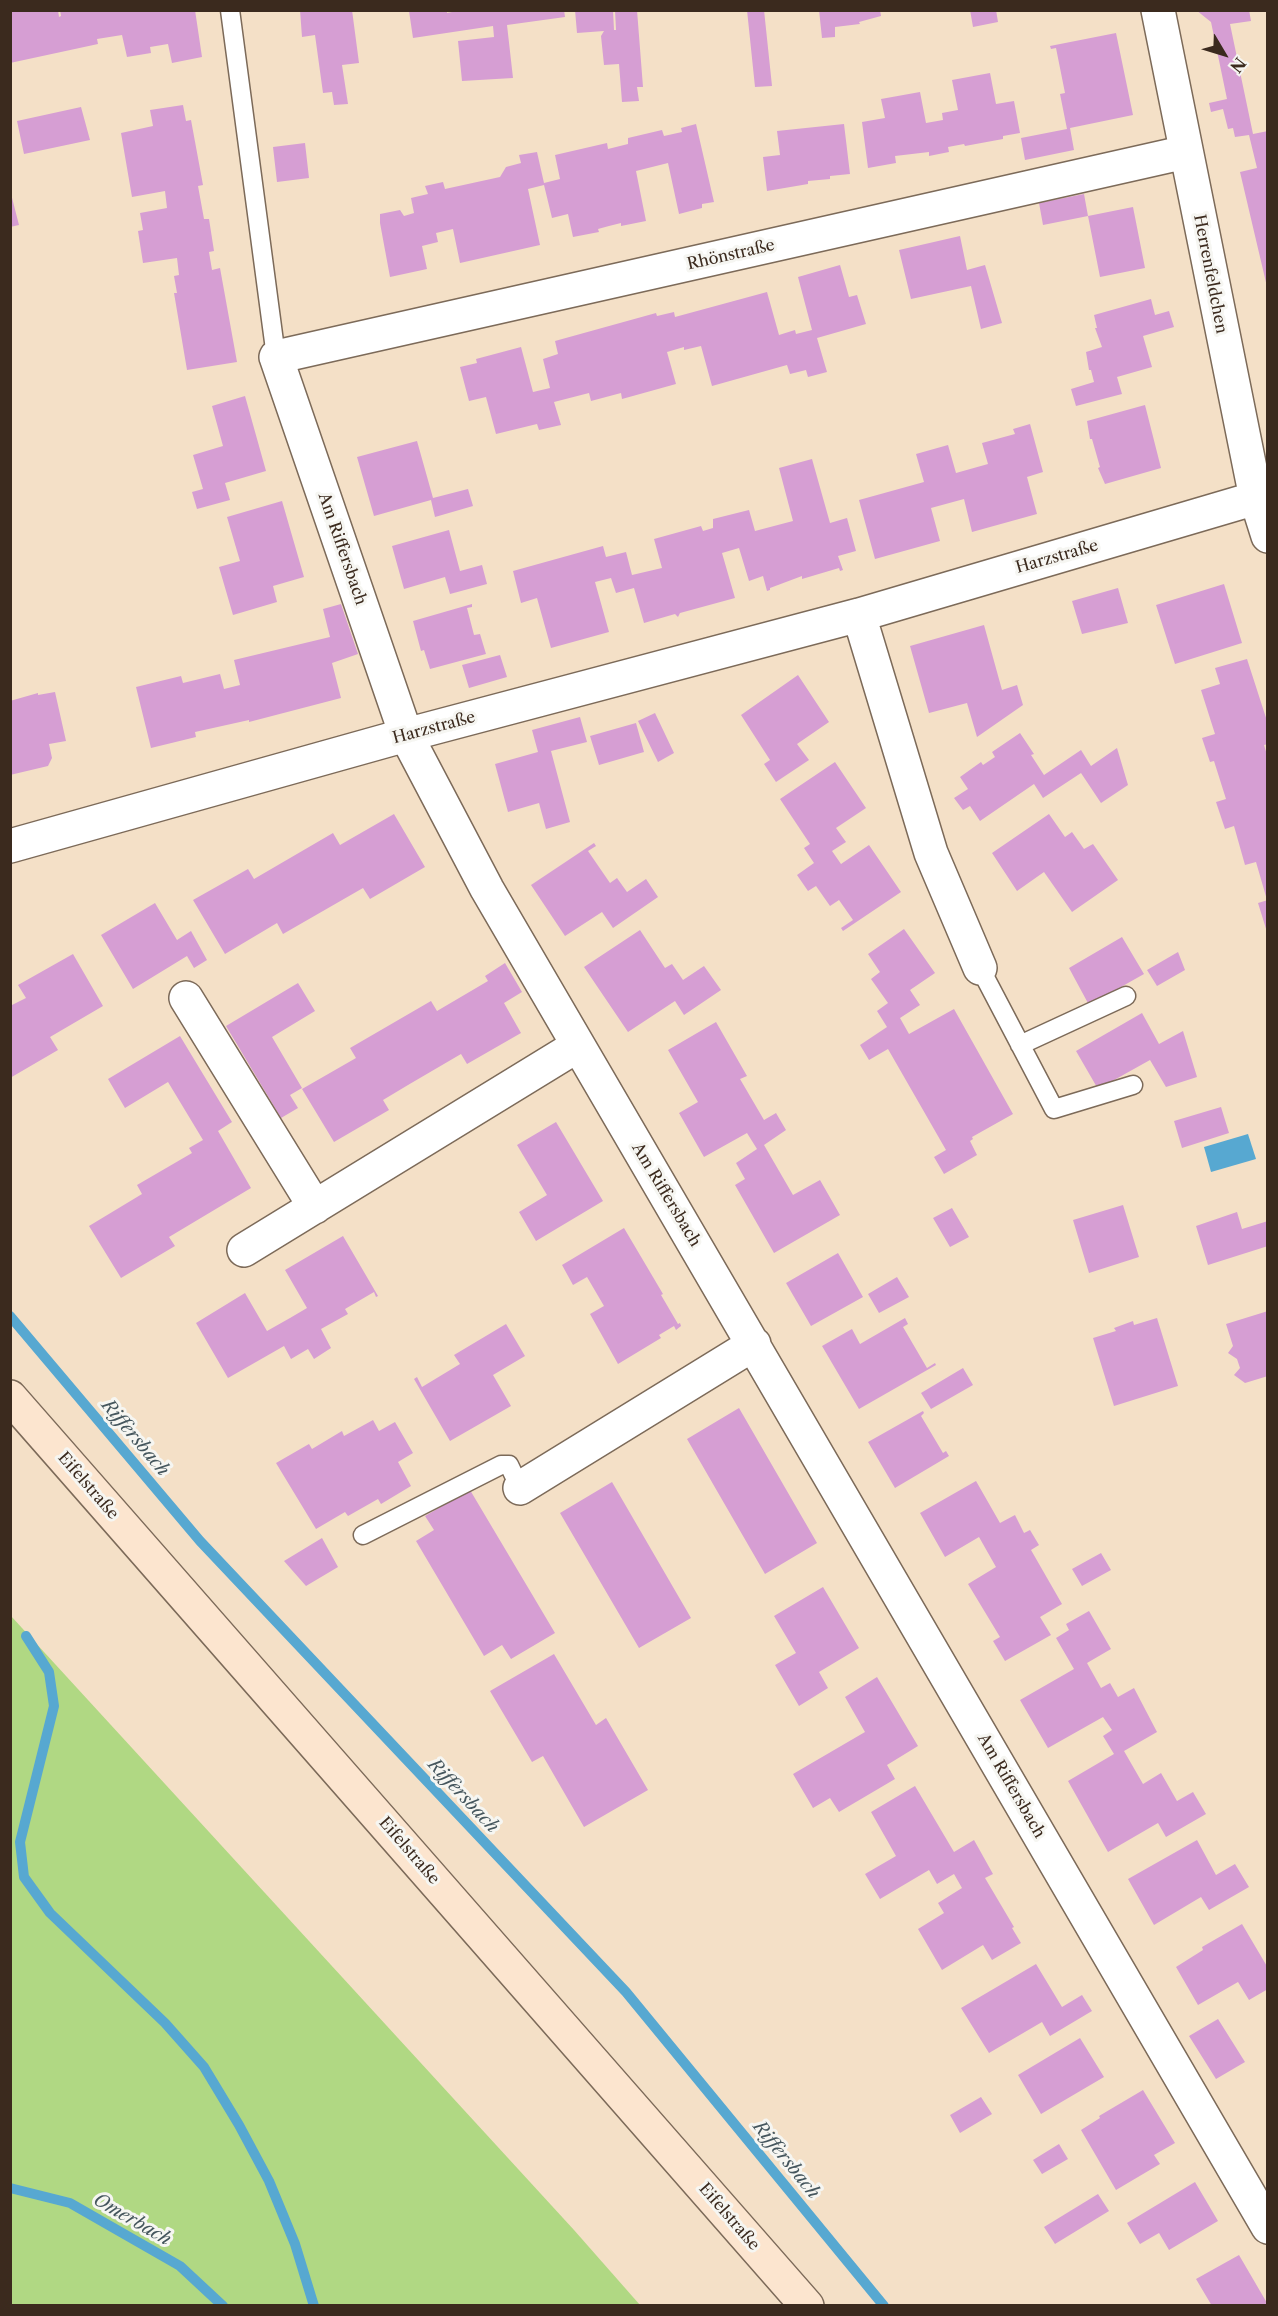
<!DOCTYPE html>
<html>
<head>
<meta charset="utf-8">
<style>
  body { margin:0 }
  #map { position:relative; width:1278px; height:2316px; overflow:hidden; background:#f4e0c7; font-family:"Libre Caslon Text",serif }
  canvas { display:block }
  .frame { position:absolute; inset:0; border:12px solid #3b2a1e; pointer-events:none }
  .north { position:absolute; left:1194px; top:24px; width:60px; height:60px; -webkit-text-stroke:4px #f6f6f2; paint-order:stroke; rotate:128deg; font-size:16px; font-weight:700; line-height:24px; text-align:center; color:#3b2a1e }
  .north::after { content:''; display:block; margin:auto; width:21px; height:27px; background:#3b2a1e; clip-path:polygon(50% 0,100% 100%,50% 72%,0 100%) }
</style>
</head>
<body>
<div id="map">
<canvas width="1278" height="2316"></canvas>
<div class="frame"></div>
<div class="north">N</div>
</div>
<script>
const ctx = document.querySelector('canvas').getContext('2d');
ctx.lineJoin = 'round';
function fillPath(path, color) {
  ctx.fillStyle = color;
  ctx.fill(path, 'evenodd');
}
function shape(rows) {
  const path = new Path2D();
  for (const r of rows) {
    path.moveTo(r[0], r[1]);
    for (let i = 2; i < r.length; i += 2) path.lineTo(r[i], r[i + 1]);
  }
  return path;
}
function strokePath(path, color, width, dash) {
  ctx.strokeStyle = color;
  ctx.lineWidth = width;
  ctx.lineCap = dash ? 'butt' : 'round';
  ctx.setLineDash(dash || []);
  ctx.stroke(path);
}
function label(font, color, halo, rows, align = 'center') {
  ctx.font = font + ' "Libre Caslon Text",serif';
  ctx.lineWidth = 6;
  ctx.setLineDash([]);
  ctx.textBaseline = 'middle';
  ctx.strokeStyle = halo;
  ctx.fillStyle = color;
  for (const [text, x, y, turn = 0] of rows) {
    ctx.save();
    ctx.translate(x, y);
    ctx.rotate((+turn || 0) * Math.PI / 180);
    ctx.textAlign = isNaN(turn) ? turn : align;
    if (halo) ctx.strokeText(text, 0, 0);
    ctx.fillText(text, 0, 0);
    ctx.restore();
  }
}
const green = shape([
  [11,1616,574,2230,640,2305,11,2305]
]);
const water = shape([
  [1248,1134,1256,1159,1211,1172,1204,1147]
]);
const stream = shape([
  [10,1316,200,1541,626,1992,884,2306],
  [26,1636,49,1672,54,1706,20,1842,24,1877,50,1913,165,2023,204,2067,239,2125,269,2181,295,2244,314,2306],
  [10,2188,70,2203,180,2266,223,2306]
]);
const building = shape([
  [10,10,58,10,59,17,61,16,60,10,195,10,202,57,172,63,168,44,150,47,151,53,127,57,122,35,97,39,98,44,10,63],
  [300,10,352,10,359,63,342,65,348,104,334,105,332,92,323,93,315,35,302,37],
  [447,10,447,13,462,10,564,10,565,17,507,25,513,78,462,81,458,41,494,37,493,26,413,38,409,11],
  [575,10,613,10,614,30,616,30,615,10,637,10,643,87,637,87,639,101,622,102,619,64,604,65,601,36,604,31,577,33],
  [747,10,764,10,772,86,755,87],
  [819,10,880,10,881,16,859,22,860,24,835,27,835,37,822,38],
  [970,10,996,10,998,22,973,27],
  [1196,10,1249,10,1251,21,1230,24,1253,134,1268,131,1268,291,1240,172,1257,168,1249,135,1235,137,1233,128,1228,129,1223,109,1211,112,1209,103,1227,99,1211,22],
  [1116,33,1133,115,1070,128,1074,150,1025,160,1021,138,1067,129,1060,94,1065,93,1056,48,1051,49,1050,46],
  [990,73,996,104,1014,101,1020,133,1003,136,1003,139,965,146,964,144,948,147,949,152,929,156,929,152,895,156,896,163,868,168,862,122,885,118,881,99,920,92,926,123,943,120,942,113,958,110,952,80],
  [183,105,186,121,191,120,203,185,198,186,204,219,209,219,214,251,209,252,212,270,220,268,237,362,187,370,174,293,177,293,174,276,179,275,177,258,143,263,138,231,143,230,140,213,167,208,165,191,132,197,121,133,153,126,150,110],
  [81,107,90,140,24,154,17,121],
  [696,124,714,202,702,204,702,208,679,214,668,163,636,171,646,221,621,226,621,223,609,226,598,229,599,232,573,237,568,214,552,218,544,185,528,189,540,245,460,263,453,229,436,233,438,242,422,246,427,269,390,277,380,223,380,214,400,210,404,216,414,213,411,198,428,194,425,186,443,182,445,189,500,177,506,167,521,163,519,155,537,152,544,183,560,179,555,155,607,143,608,149,628,144,628,138,662,130,664,136,682,132,681,128],
  [844,124,850,174,830,176,830,179,808,181,808,184,767,191,763,157,780,155,777,131],
  [305,143,309,178,277,182,273,147],
  [10,190,19,225,10,227],
  [1084,194,1088,216,1043,225,1039,203],
  [1133,207,1145,268,1100,277,1088,216],
  [960,236,967,270,985,265,1002,323,981,329,971,286,911,299,899,250],
  [840,265,849,297,857,295,866,324,817,338,827,372,808,377,806,370,790,374,787,365,712,386,701,346,684,350,684,347,667,352,676,384,622,399,621,393,591,401,589,393,554,402,561,425,539,430,537,424,496,434,486,397,469,401,460,367,477,363,476,359,521,347,533,392,550,388,543,359,558,354,555,341,656,313,657,316,674,312,675,317,767,292,779,335,795,330,796,334,812,330,798,277],
  [1151,299,1155,315,1169,311,1174,327,1143,336,1152,367,1117,377,1122,394,1076,406,1071,389,1094,382,1091,370,1089,370,1086,352,1102,347,1095,328,1097,328,1094,315],
  [245,396,266,471,225,483,230,500,197,509,192,492,203,489,193,455,223,446,212,406],
  [1145,405,1161,468,1105,484,1098,468,1100,467,1092,439,1090,439,1087,421],
  [1030,424,1043,472,1027,477,1037,514,972,532,964,499,931,508,940,541,875,559,859,500,924,482,916,454,948,445,956,473,988,464,982,443,1015,434,1013,429],
  [417,441,433,498,468,489,473,506,435,517,431,500,374,516,357,457],
  [812,459,830,523,847,518,856,551,838,556,843,570,840,571,839,568,802,579,802,576,770,588,770,590,767,591,763,576,749,581,739,548,722,553,735,598,680,613,678,617,675,614,644,623,634,588,616,593,611,578,595,582,609,632,551,648,537,598,521,603,513,571,603,546,606,557,626,552,632,575,662,568,654,539,701,526,703,531,713,528,713,519,749,510,755,531,793,521,779,468],
  [282,501,304,577,273,586,277,602,233,615,219,567,240,561,227,517],
  [449,530,460,571,482,565,487,584,450,594,445,577,404,589,392,546],
  [1224,584,1242,643,1175,664,1156,605],
  [1118,588,1128,623,1082,634,1072,601],
  [341,604,358,654,332,663,341,698,249,722,249,720,195,732,196,737,151,748,136,687,181,676,183,683,220,674,224,689,240,685,234,660,330,637,323,609],
  [472,604,472,607,467,608,474,635,480,634,486,654,430,669,424,650,421,651,413,621],
  [984,625,1002,690,1017,685,1023,705,977,737,967,703,929,713,910,646],
  [500,655,507,677,469,688,462,665],
  [1247,659,1268,724,1268,744,1264,745,1268,758,1267,900,1256,862,1245,865,1234,826,1225,829,1216,802,1226,799,1214,761,1210,762,1202,738,1215,734,1201,690,1220,684,1215,668],
  [798,675,829,722,797,744,809,760,776,782,764,764,770,760,741,715],
  [55,692,66,741,49,744,52,758,48,766,10,775,10,701,38,693,38,695],
  [655,713,674,753,658,762,638,721],
  [580,717,587,742,551,751,570,822,546,829,539,803,508,812,495,764,538,752,532,730],
  [636,723,644,752,599,765,590,736],
  [1020,733,1034,754,1031,755,1044,775,1081,750,1091,766,1117,748,1128,785,1101,803,1081,773,1043,798,1034,784,980,821,970,806,963,810,954,798,968,789,960,777,981,762,983,765,995,757,992,752],
  [835,762,866,808,836,828,846,842,832,851,841,864,869,845,901,892,843,931,841,928,853,920,839,900,830,906,816,886,808,891,797,875,814,863,804,848,810,844,780,799],
  [394,814,425,867,370,899,363,888,283,934,277,923,225,954,193,900,248,869,254,879,333,833,340,845],
  [1049,814,1065,837,1072,832,1084,849,1093,844,1118,880,1072,912,1044,872,1017,891,992,853],
  [594,843,596,846,588,851,610,883,617,878,627,892,646,879,658,897,613,928,602,912,565,936,531,885],
  [1268,900,1268,932,1267,932,1258,903],
  [155,903,177,940,191,931,207,960,194,968,187,956,133,989,101,935],
  [904,929,935,973,910,990,920,1005,900,1018,909,1034,954,1009,1013,1114,972,1137,973,1139,970,1141,977,1155,944,1174,934,1157,946,1150,888,1049,869,1060,860,1045,887,1027,877,1011,888,1003,871,979,880,972,868,954],
  [640,930,665,968,672,964,683,980,704,966,721,990,684,1015,675,1001,628,1032,584,967],
  [1122,937,1144,974,1089,1005,1069,968],
  [1178,952,1185,970,1157,986,1147,970],
  [73,954,103,1006,50,1037,58,1050,10,1078,10,1006,26,998,18,985],
  [505,963,522,992,504,1003,521,1033,467,1064,461,1054,408,1085,383,1100,389,1110,334,1142,302,1089,356,1058,350,1048,431,1001,437,1011,488,981,485,976],
  [298,983,315,1011,272,1037,302,1088,290,1095,298,1108,281,1118,226,1026],
  [1142,1013,1159,1044,1183,1031,1197,1077,1166,1087,1150,1060,1098,1089,1076,1051],
  [716,1022,747,1076,740,1079,764,1120,776,1113,786,1130,764,1145,793,1195,820,1180,840,1215,774,1253,735,1185,745,1179,736,1163,757,1149,747,1133,704,1157,679,1113,698,1102,668,1050],
  [180,1036,232,1122,218,1131,251,1188,169,1237,175,1246,121,1278,89,1226,142,1194,137,1185,192,1153,189,1148,203,1140,168,1082,125,1108,108,1079],
  [1221,1107,1229,1133,1182,1148,1174,1121],
  [556,1122,603,1201,536,1241,519,1212,547,1195,517,1145],
  [1123,1205,1139,1257,1089,1273,1073,1220],
  [952,1208,969,1237,950,1247,933,1218],
  [1237,1212,1242,1229,1268,1221,1268,1246,1208,1265,1196,1226],
  [624,1228,663,1294,661,1295,678,1324,680,1323,681,1326,676,1330,674,1326,659,1335,661,1338,618,1364,590,1314,604,1306,587,1277,573,1285,562,1265],
  [343,1236,378,1296,376,1297,374,1292,345,1309,348,1314,321,1329,331,1348,314,1359,308,1349,291,1359,284,1346,228,1378,196,1323,245,1293,267,1331,290,1318,307,1308,285,1270],
  [838,1253,863,1297,811,1326,786,1283],
  [897,1277,909,1297,879,1313,868,1294],
  [1268,1311,1268,1376,1245,1383,1234,1375,1240,1368,1237,1359,1228,1353,1233,1346,1226,1324],
  [905,1318,908,1324,903,1327,927,1368,935,1363,936,1365,859,1409,822,1346,852,1329,860,1344],
  [1157,1318,1178,1386,1114,1406,1093,1338,1116,1331,1114,1328,1133,1321,1134,1325],
  [506,1324,525,1356,493,1375,511,1406,450,1441,414,1379,417,1377,422,1387,460,1364,454,1355],
  [963,1368,973,1385,931,1409,921,1393],
  [739,1408,817,1543,765,1574,687,1439],
  [923,1411,924,1413,921,1416,943,1453,946,1451,949,1456,895,1488,868,1442],
  [373,1420,379,1431,395,1422,413,1453,398,1462,411,1486,381,1504,378,1499,348,1516,345,1512,316,1529,276,1463,309,1444,312,1449,342,1431,344,1436],
  [976,1481,1000,1523,1015,1515,1024,1533,1030,1530,1039,1545,1031,1550,1062,1604,1040,1617,1051,1635,1005,1661,993,1641,1000,1637,968,1584,996,1567,979,1537,945,1557,920,1513],
  [612,1482,691,1618,639,1648,560,1513],
  [470,1490,555,1633,511,1659,502,1645,484,1656,416,1541,434,1530,425,1516],
  [322,1538,338,1567,306,1586,284,1561],
  [1101,1553,1111,1570,1082,1586,1072,1569],
  [823,1587,859,1648,819,1672,828,1688,799,1706,775,1665,796,1653,774,1616],
  [1089,1611,1111,1649,1087,1663,1101,1688,1110,1683,1118,1697,1134,1688,1157,1732,1124,1751,1143,1784,1161,1773,1177,1801,1193,1792,1206,1814,1166,1837,1158,1823,1108,1852,1068,1781,1114,1754,1103,1736,1112,1730,1103,1717,1048,1748,1020,1700,1074,1669,1056,1638,1069,1630,1066,1624],
  [554,1654,596,1725,606,1718,648,1790,584,1827,543,1756,532,1762,490,1691],
  [877,1677,918,1746,887,1765,895,1779,839,1812,830,1798,813,1808,793,1774,865,1732,845,1697],
  [915,1786,954,1852,974,1840,993,1874,985,1878,1014,1927,1012,1928,1021,1943,992,1960,983,1945,942,1970,918,1929,944,1913,938,1903,962,1888,954,1874,937,1884,929,1870,880,1899,865,1874,896,1856,871,1812],
  [1197,1840,1216,1875,1235,1864,1249,1887,1209,1910,1201,1897,1154,1925,1128,1879],
  [1242,1924,1268,1968,1268,1989,1249,2000,1238,1982,1198,2005,1176,1967,1203,1950,1202,1947],
  [1036,1964,1062,2007,1082,1995,1092,2011,1050,2036,1042,2022,989,2053,961,2008],
  [1218,2019,1245,2062,1216,2079,1189,2036],
  [1080,2038,1104,2077,1041,2114,1018,2075],
  [1143,2090,1175,2143,1154,2155,1160,2164,1116,2190,1081,2130,1100,2118,1099,2116],
  [981,2097,992,2114,960,2133,950,2115],
  [1059,2144,1068,2159,1042,2174,1033,2160],
  [1195,2182,1218,2221,1169,2250,1159,2233,1140,2244,1127,2223],
  [1098,2194,1109,2211,1055,2244,1044,2227],
  [1239,2255,1267,2303,1263,2306,1212,2306,1196,2279]
]);
const service = shape([
  [230,10,276,357],
  [980,968,1054,1109,1133,1085],
  [1020,1045,1126,996],
  [363,1535,501,1465,509,1465,520,1488]
]);
const minor = shape([
  [1158,10,1256,498,1268,536],
  [1186,152,276,357,406,735,487,889,1268,2227],
  [859,615,931,853,980,968],
  [10,846,406,735,859,615,1256,498],
  [186,998,315,1207],
  [244,1250,577,1046],
  [520,1488,754,1344]
]);
const secondary = shape([
  [10,1397,807,2306]
]);
const streetNames = [
  ["Rhönstraße",731,255,-13],
  ["Herrenfeldchen",1210,274,79],
  ["Am Riffersbach",342,549,71],
  ["Harzstraße",1057,557,-16],
  ["Harzstraße",434,728,-15],
  ["Am Riffersbach",666,1195,59],
  ["Eifelstraße",88,1486,49],
  ["Am Riffersbach",1011,1786,60],
  ["Eifelstraße",409,1851,49],
  ["Eifelstraße",729,2217,49]
];
const waterNames = [
  ["Riffersbach",135,1438,50],
  ["Riffersbach",463,1796,47],
  ["Riffersbach",786,2160,51],
  ["Omerbach",132,2220,30]
];
fillPath(green, '#b0d883');
fillPath(water, '#57a8d1');
strokePath(stream, '#57a8d1', 10);
fillPath(building, '#d69ed3');
strokePath(service, '#7c6a59', 21);
strokePath(minor, '#7c6a59', 36);
strokePath(secondary, '#7c6a59', 36);
strokePath(service, '#fff', 18);
strokePath(minor, '#fff', 33);
strokePath(secondary, '#fce5cf', 33);
label('16px', '#3b2a1e', '#f6f6f2', streetNames);
label('italic 18px', '#45565d', '#f6f6f2', waterNames);
</script>
</body>
</html>
